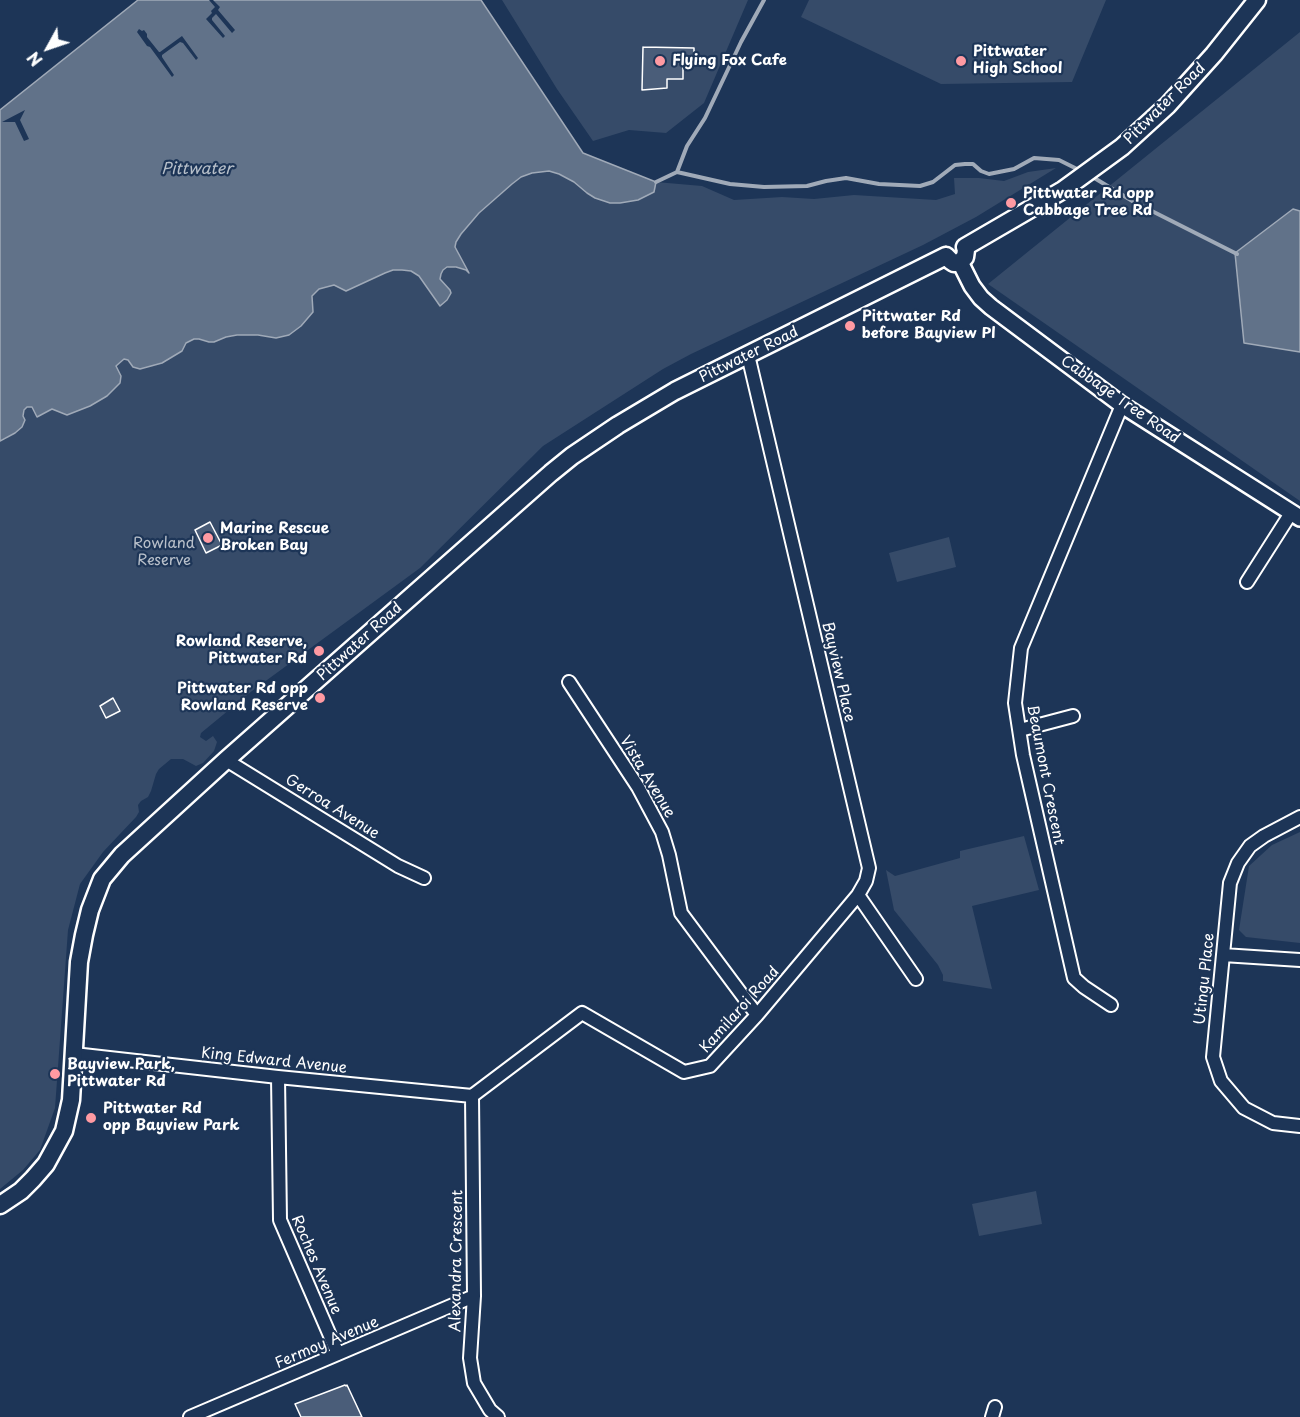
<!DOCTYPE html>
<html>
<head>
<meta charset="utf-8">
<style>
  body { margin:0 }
  #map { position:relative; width:1300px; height:1417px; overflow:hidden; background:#1d3557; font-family:"Playpen Sans",sans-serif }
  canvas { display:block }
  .north { position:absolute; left:18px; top:18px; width:60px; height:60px; -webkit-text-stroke:4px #1d3557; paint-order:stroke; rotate:230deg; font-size:16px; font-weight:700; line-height:24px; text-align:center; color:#fff }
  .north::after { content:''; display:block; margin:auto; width:21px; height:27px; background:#fff; clip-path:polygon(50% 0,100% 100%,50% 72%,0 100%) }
</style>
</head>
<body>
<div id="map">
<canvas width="1300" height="1417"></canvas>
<div class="north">N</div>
</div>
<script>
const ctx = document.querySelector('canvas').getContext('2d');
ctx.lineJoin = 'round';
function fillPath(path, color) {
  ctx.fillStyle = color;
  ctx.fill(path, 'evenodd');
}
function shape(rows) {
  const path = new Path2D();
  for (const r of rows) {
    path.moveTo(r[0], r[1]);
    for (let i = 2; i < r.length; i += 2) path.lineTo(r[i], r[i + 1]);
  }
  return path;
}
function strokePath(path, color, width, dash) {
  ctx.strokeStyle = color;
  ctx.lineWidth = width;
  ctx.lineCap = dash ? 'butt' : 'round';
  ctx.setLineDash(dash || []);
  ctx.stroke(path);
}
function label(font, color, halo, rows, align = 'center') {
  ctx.font = font + ' "Playpen Sans",sans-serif';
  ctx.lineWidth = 4.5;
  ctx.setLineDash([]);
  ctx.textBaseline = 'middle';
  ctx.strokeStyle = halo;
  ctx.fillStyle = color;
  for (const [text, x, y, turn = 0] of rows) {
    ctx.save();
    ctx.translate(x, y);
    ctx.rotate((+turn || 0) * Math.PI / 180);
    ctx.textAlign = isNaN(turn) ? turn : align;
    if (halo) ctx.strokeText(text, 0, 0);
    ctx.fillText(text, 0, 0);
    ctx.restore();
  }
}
const green = shape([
  [502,0,748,0,704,103,666,133,629,130,593,141,557,89],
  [809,0,1106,0,1072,82,941,84,801,17],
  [1300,32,1300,501,988,284],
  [1056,168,976,217,923,245,691,354,663,369,543,446,420,568,252,691,201,733,200,737,206,741,213,736,217,742,214,751,203,763,196,766,183,759,171,759,159,769,156,774,151,791,148,797,141,801,138,805,139,812,136,817,103,852,80,884,68,930,55,1108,40,1150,23,1170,0,1189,0,441,6,439,23,416,24,410,27,407,32,406,37,417,52,409,67,415,90,406,107,396,120,383,121,376,116,366,124,359,128,360,133,367,171,358,182,351,186,343,194,339,199,339,209,342,214,342,226,337,247,334,276,338,313,312,312,296,319,289,334,285,346,291,385,273,393,270,402,270,411,271,419,276,427,285,437,303,450,290,440,279,440,274,443,270,451,266,467,271,455,247,456,242,461,234,480,213,512,184,521,177,532,173,543,171,554,172,574,182,587,193,605,202,620,203,654,192,656,182,702,186,734,200,782,197,814,199,854,195,936,200,955,194,954,178,979,178,1004,181,1028,172],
  [949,537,956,567,897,582,889,553],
  [1300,832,1300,943,1246,937,1239,930,1249,866,1272,845],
  [1024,836,1039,890,972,906,992,989,943,981,943,975,938,965,894,910,886,870,895,876,960,858,960,851],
  [1036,1191,1042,1224,979,1236,972,1204]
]);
const water = shape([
  [138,0,481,0,583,153,656,182,654,192,638,200,620,203,610,203,595,198,587,193,574,182,559,174,549,171,532,173,521,177,512,184,479,213,461,234,456,242,455,247,469,273,466,270,456,267,447,267,443,270,441,274,440,279,450,290,451,293,447,300,440,306,419,276,411,271,402,270,393,270,385,273,346,291,334,285,319,289,312,296,313,312,301,326,289,335,276,338,258,335,237,335,226,337,214,342,209,342,199,339,194,339,186,343,182,351,162,363,140,369,133,367,128,360,124,359,116,366,121,376,120,383,107,396,90,406,67,415,52,409,37,417,32,407,27,407,24,410,23,416,25,420,22,427,15,433,0,441,0,110,138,0],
  [1293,209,1300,211,1300,352,1244,343,1235,253,1293,209]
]);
const pier = shape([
  [209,0,213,0,220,7,218,10,235,30,232,33,216,14,212,18,212,20,225,36,223,38,206,19,212,13,211,11,215,7],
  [139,29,142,31,144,30,147,34,147,37,159,52,160,52,182,36,198,58,196,60,183,43,180,42,162,55,162,57,174,75,172,77,150,47,147,46,137,32],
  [25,110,20,120,29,139,24,141,15,122,2,122]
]);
const stream = shape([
  [677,172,687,146,705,118,741,42,764,0],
  [1091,176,1134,202,1237,254],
  [656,182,677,172,730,184,764,187,807,186,826,181,846,178,879,184,920,186,933,182,955,165,965,164,973,164,981,171,989,174,1014,169,1034,158,1059,160,1081,171]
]);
const building = shape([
  [643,47,694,48,694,59,683,59,683,79,667,79,667,88,642,90,643,47],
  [210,522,222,545,206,553,195,530,210,522],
  [113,698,120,711,106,718,100,706,113,698],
  [345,1385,346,1386,347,1385,362,1417,301,1417,295,1404,345,1385]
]);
const minor = shape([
  [748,355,869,868,866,881,858,895,916,979],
  [1247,582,1291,513],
  [569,682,638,787,662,832,669,855,681,913,757,1015],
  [1020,730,1073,716],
  [226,760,398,866,424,878],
  [1300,817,1264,836,1250,846,1238,863,1230,883,1213,1057,1221,1081,1244,1108,1273,1123,1300,1126],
  [1223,955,1300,960],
  [1111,1005,1084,987,1074,978,1023,755,1015,703,1021,648,1122,405],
  [74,1054,278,1077,472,1096],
  [278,1077,280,1220,338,1354],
  [472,1096,582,1013,684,1072,710,1066,757,1015,858,895],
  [472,1096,474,1296,470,1358,474,1383,490,1410,498,1417],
  [190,1417,474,1296],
  [992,1417,995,1407]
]);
const tertiary = shape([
  [960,262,972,286,981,298,991,307,1070,366,1122,405,1300,518]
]);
const secondary = shape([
  [965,247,1063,190,1122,147,1168,105,1214,54,1257,0],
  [946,256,951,261,954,263,960,262,965,257,966,250,965,247],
  [0,1205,21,1191,33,1179,46,1164,64,1131,71,1100,79,962,84,935,90,910,102,879,122,855,226,760,551,473,572,456,618,425,675,391,946,256]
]);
const markers = [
  [660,61,6,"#ff9aa2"],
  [961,61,6,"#ff9aa2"],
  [1011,203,6,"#ff9aa2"],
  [850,326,6,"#ff9aa2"],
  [208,538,6,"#ff9aa2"],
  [319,651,6,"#ff9aa2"],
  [320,698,6,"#ff9aa2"],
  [55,1074,6,"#ff9aa2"],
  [91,1118,6,"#ff9aa2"]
];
const poiNames = [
  ["Pittwater",973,52],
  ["High School",973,69],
  ["Flying Fox Cafe",672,61],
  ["Pittwater Rd opp",1023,194],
  ["Cabbage Tree Rd",1023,211],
  ["Pittwater Rd",862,317],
  ["before Bayview Pl",862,334],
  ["Marine Rescue",220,529],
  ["Broken Bay",220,546],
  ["Rowland Reserve,",307,642,"right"],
  ["Pittwater Rd",307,659,"right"],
  ["Pittwater Rd opp",308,689,"right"],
  ["Rowland Reserve",308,706,"right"],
  ["Bayview Park,",67,1065],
  ["Pittwater Rd",67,1082],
  ["Pittwater Rd",103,1109],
  ["opp Bayview Park",103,1126]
];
const streetNames = [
  ["Pittwater Road",1165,104,-45],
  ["Pittwater Road",749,355,-26],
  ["Cabbage Tree Road",1120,400,35],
  ["Pittwater Road",360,642,-42],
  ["Bayview Place",838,672,77],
  ["Beaumont Crescent",1045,775,79],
  ["Vista Avenue",647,777,59],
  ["Gerroa Avenue",332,807,32],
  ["Utingu Place",1205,979,-84],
  ["Kamilaroi Road",740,1010,-48],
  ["King Edward Avenue",274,1061,6],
  ["Alexandra Crescent",457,1261,-89],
  ["Roches Avenue",316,1265,67],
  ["Fermoy Avenue",327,1343,-23]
];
const parkNames = [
  ["Rowland",164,544],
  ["Reserve",164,561]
];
const waterNames = [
  ["Pittwater",197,170]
];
fillPath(green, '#364b69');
fillPath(water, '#617289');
strokePath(water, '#a0aab8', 1.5);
fillPath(pier, '#1d3557');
strokePath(stream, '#a0aab8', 4);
fillPath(building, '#4a5d79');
strokePath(building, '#fff', 1.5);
strokePath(minor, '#fff', 16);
strokePath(tertiary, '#fff', 20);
strokePath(secondary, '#fff', 21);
strokePath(minor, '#1d3557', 12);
strokePath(tertiary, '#1d3557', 15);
strokePath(secondary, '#1d3557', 16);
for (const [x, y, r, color] of markers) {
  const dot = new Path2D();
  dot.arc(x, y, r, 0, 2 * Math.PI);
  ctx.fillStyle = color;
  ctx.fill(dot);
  strokePath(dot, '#1d3557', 2);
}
label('bold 15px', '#fff', '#1d3557', poiNames, 'left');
label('15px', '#fff', '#1d3557', streetNames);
label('15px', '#b9c0ca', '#1d3557', parkNames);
label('italic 16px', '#b8c0ca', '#1d3557', waterNames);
</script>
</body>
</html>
